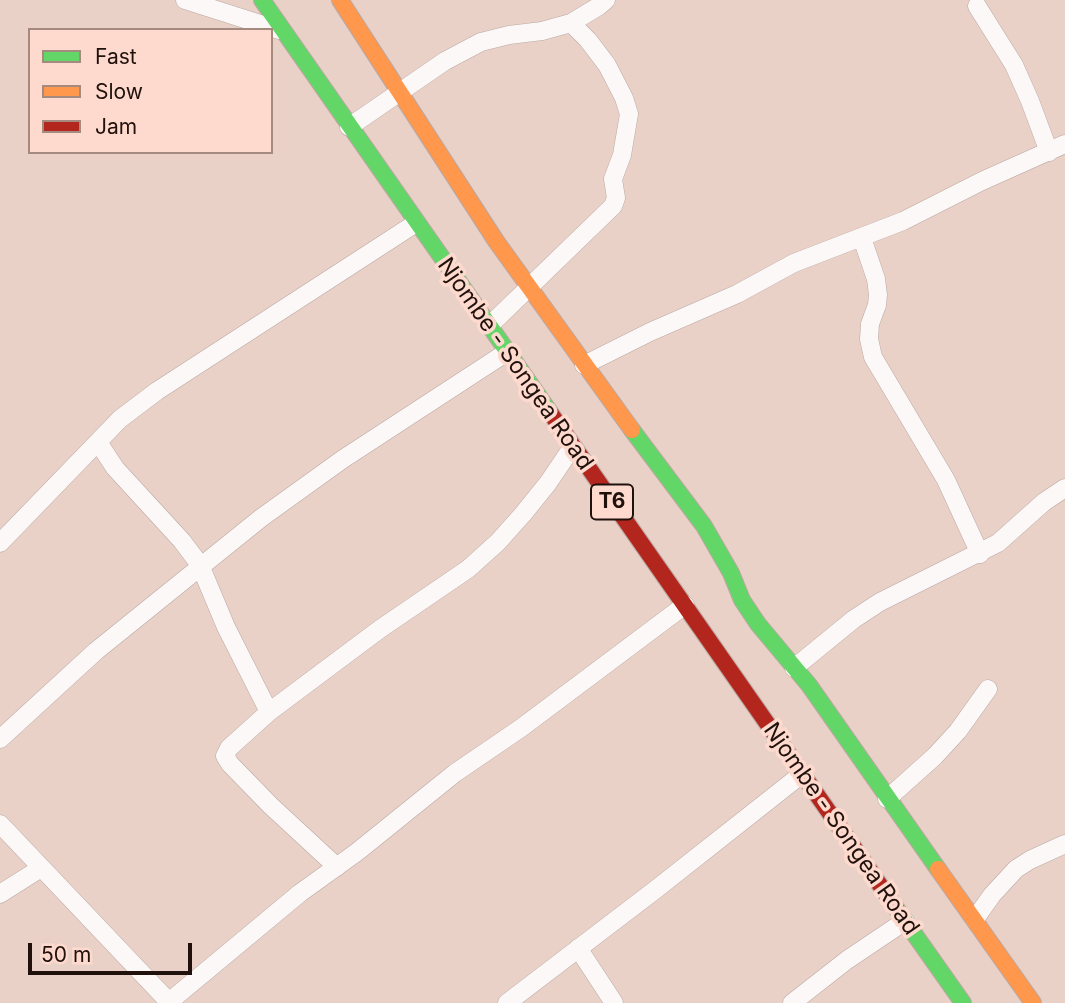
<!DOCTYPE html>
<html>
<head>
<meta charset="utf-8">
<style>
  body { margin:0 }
  #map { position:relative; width:1065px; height:1003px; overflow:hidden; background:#e9d1c8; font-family:Inter,sans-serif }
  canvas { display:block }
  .legend { position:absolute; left:28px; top:28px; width:245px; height:126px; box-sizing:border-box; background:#fedace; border:2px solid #a58a80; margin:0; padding:9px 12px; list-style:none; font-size:21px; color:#20110c }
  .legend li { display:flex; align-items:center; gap:14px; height:35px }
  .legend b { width:35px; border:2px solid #a58a80 }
  .scale { position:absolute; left:28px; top:943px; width:164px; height:32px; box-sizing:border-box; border:4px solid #20110c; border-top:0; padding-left:9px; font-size:21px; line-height:24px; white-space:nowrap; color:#20110c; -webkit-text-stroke:5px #fedace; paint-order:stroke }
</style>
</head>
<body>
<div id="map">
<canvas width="1065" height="1003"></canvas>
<ul class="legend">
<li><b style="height:9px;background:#63d668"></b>Fast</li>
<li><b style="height:9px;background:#ff974d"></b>Slow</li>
<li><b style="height:9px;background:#b3261e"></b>Jam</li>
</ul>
<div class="scale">50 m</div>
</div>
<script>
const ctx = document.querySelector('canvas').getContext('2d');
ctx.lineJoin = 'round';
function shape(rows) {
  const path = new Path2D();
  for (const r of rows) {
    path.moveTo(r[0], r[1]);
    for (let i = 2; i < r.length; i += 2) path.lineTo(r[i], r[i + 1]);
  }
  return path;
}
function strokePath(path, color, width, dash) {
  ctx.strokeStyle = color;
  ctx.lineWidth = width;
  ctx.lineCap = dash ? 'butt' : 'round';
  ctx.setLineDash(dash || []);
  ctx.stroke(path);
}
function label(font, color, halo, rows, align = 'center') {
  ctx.font = font + ' Inter,sans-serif';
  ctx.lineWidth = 7;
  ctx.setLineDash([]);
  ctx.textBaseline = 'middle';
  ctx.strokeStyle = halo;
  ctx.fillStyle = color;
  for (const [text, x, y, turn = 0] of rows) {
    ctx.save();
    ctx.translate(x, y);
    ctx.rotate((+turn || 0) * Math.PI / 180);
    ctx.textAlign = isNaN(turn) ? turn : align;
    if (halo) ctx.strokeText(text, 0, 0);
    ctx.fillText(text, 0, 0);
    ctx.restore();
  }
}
const street = shape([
  [185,0,279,30],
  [977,6,1014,65,1030,101,1049,152],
  [349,127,445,61,481,42,509,35,542,31,571,23,599,6,606,0],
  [862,238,876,279,878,295,877,305,870,324,869,339,873,357,946,480,980,554],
  [489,326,613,206,616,198,613,179,622,155,629,114,624,98,607,65,588,40,571,23],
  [584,365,650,332,737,294,794,263,903,221,982,181,1065,144],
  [98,442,115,468,182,541,200,565,226,627,269,712],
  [0,543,120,419,157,391,416,223],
  [794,668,854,619,880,602,998,543,1044,502,1065,488],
  [0,739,96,651,261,518,343,459,507,352],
  [887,799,935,756,958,731,988,689],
  [0,824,170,1003],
  [337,867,271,806,230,764,225,756,229,748,269,712,380,629,468,569,498,542,523,514,548,483,573,446],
  [0,894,41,868],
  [975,919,992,895,1016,869,1030,860,1065,844],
  [578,948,614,1003],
  [169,1002,300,893,357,852,455,773,521,728,685,605],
  [507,1003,655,890,802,774],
  [792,1003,847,960,905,921]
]);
const fast = shape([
  [262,0,549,411],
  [632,430,704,526,731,573,742,600,758,624,809,685,938,869],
  [896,908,963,1003]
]);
const slow = shape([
  [340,0,496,241,632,430],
  [938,869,1033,1003]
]);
const jam = shape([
  [549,411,896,908]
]);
const shields = [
  [612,502,42]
];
const shieldNames = [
  ["T6",612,502]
];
const streetNames = [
  ["Njombe - Songea Road",515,364,55],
  ["Njombe - Songea Road",841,829,55]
];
strokePath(street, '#baa8a2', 19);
strokePath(fast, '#baa8a2', 18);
strokePath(slow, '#baa8a2', 18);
strokePath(jam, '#baa8a2', 18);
strokePath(street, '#fcf8f7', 18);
strokePath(fast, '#63d668', 16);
strokePath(slow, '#ff974d', 16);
strokePath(jam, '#b3261e', 16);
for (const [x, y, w] of shields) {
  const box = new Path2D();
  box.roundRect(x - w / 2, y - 17.5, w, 35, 5);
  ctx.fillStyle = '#fedace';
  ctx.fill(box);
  strokePath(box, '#20110c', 2);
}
label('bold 21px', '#20110c', null, shieldNames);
label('23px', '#20110c', '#fedace', streetNames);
</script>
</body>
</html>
